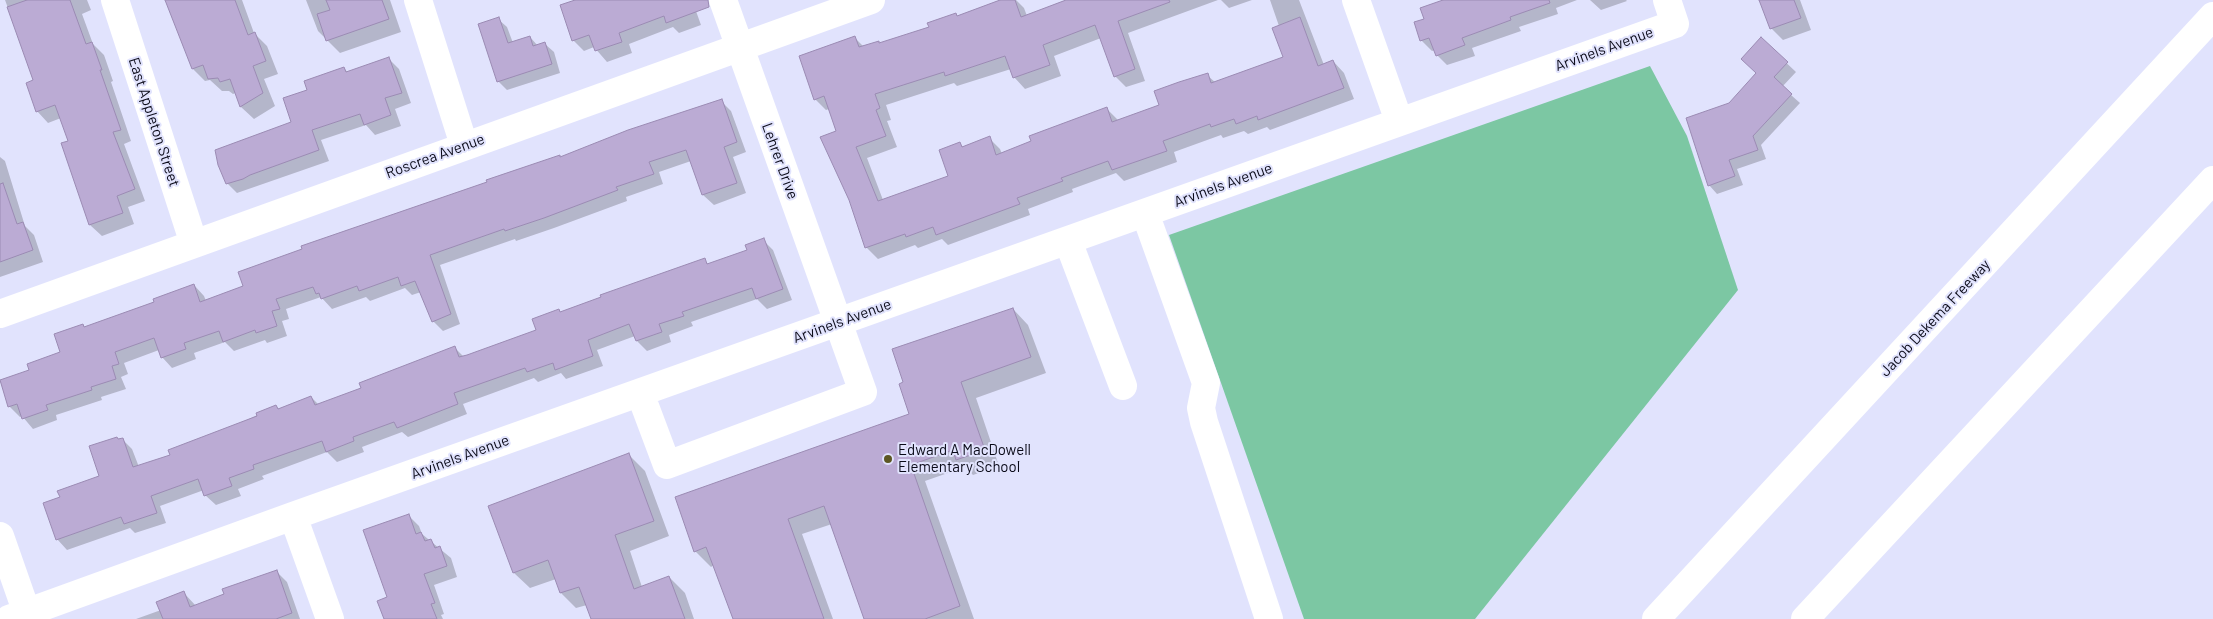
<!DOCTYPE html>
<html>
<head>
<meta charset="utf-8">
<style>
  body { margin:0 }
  canvas { display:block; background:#e1e3fd }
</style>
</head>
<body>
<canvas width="2213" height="619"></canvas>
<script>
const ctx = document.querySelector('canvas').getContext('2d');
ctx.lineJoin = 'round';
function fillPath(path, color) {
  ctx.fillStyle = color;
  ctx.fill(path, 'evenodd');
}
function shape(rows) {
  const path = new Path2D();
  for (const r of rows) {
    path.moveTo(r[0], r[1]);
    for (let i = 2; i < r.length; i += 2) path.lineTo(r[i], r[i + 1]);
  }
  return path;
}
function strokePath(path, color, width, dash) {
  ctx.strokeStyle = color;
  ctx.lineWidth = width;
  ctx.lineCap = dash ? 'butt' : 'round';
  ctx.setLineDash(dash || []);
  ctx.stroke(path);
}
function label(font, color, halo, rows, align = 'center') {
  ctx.font = font + ' Barlow,sans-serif';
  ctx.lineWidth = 4;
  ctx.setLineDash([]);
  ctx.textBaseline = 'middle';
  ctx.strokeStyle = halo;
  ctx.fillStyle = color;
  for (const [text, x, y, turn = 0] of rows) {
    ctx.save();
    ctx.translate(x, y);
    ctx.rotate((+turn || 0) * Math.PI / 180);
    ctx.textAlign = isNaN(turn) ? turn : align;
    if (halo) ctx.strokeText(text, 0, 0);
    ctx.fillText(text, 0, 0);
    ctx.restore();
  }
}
const green = shape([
  [1650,66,1687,136,1738,290,1475,619,1304,619,1169,235]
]);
const shadow = shape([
  [5,0,87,0,91,10,82,14,93,44,104,55,113,81,111,82,131,141,124,144,145,201,128,207,134,224,102,236,90,225,63,144,69,142,61,118,48,123,37,111,35,81],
  [166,0,242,0,254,33,267,46,278,74,264,79,275,106,254,119,241,107,236,93,233,94,229,91,222,91,210,80,205,81,193,69],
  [306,0,390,0,401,32,340,53,318,31],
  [579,0,692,0,701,25,679,33,673,27,629,44,632,53,607,62,594,47,584,51,573,40],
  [1004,0,1016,0,1024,8,1027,16,1070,0,1218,0,1128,33,1145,81,1126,87,1115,76,1101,38,1054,56,1061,76,1025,89,1014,77,1011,69,957,86,954,83,886,105,891,120,887,121,897,147,867,158,883,200,950,177,960,144,964,148,989,138,1000,149,1002,154,1107,109,1118,120,1161,106,1207,75,1216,83,1285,58,1279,26,1270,0,1299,0,1324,65,1333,61,1344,73,1354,99,1270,130,1267,127,1248,134,1244,131,1223,138,1221,135,1174,152,1177,162,1124,181,1116,173,1072,189,1073,192,1028,209,1030,215,948,245,942,239,918,248,915,245,878,259,867,248,850,200,837,132,829,109,826,110,815,99,855,38,864,47,880,44,930,28,956,15,958,17],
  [1221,0,1252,0,1229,8],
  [1446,0,1577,0,1556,8,1558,14,1519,27,1521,31,1472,48,1475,56,1447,65,1437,55,1435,50,1432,51,1422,41,1415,23,1426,19],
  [1590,0,1626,0,1627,1,1601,10],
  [1761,0,1800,0,1811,30,1783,40,1772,29],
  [498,19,507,27,513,43,530,37,538,46,545,44,554,52,560,73,507,90,498,81],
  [1761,39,1796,72,1782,87,1800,103,1761,145,1766,159,1737,169,1743,185,1717,194,1709,185,1730,104,1758,73],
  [389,59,399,69,411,103,395,109,401,126,375,135,366,125,321,140,329,161,237,193,227,183,293,123,309,91,344,68,348,73],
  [721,101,731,111,746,152,733,157,746,193,714,205,703,195,691,161,659,172,663,184,626,197,627,201,554,228,516,241,515,239,440,265,460,324,443,331,433,321,421,292,412,295,405,288,370,301,366,297,332,309,321,297,286,309,289,319,282,321,287,336,267,343,265,340,234,351,225,342,194,353,196,359,172,368,162,357,159,350,124,363,128,374,121,377,126,389,101,397,102,400,56,415,57,420,33,429,22,416,20,417,9,406,0,381,30,371,61,353,85,328,155,302,194,285,204,296,206,301,561,158],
  [0,157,5,161,25,226,34,235,43,262,0,277],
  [763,240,773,250,792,300,767,309,757,299,691,322,693,326,669,335,671,342,647,351,637,341,635,336,597,350,603,366,566,379,561,373,538,382,534,378,463,404,467,414,408,437,402,432,362,447,364,452,337,462,327,452,262,476,264,479,238,489,241,496,216,505,205,495,204,490,160,506,166,523,135,533,130,528,67,550,57,539,61,498,101,477,119,440,122,439,132,449,139,467,172,456,276,406,279,409,311,397,319,405,363,388,455,348,464,357,537,331,560,313,704,260,709,265,748,251],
  [1013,309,1028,325,1046,373,976,398,999,466,973,475,965,467,925,481,974,619,865,619,832,524,802,534,833,619,734,619,714,565,711,567,695,551,911,415],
  [629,455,645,471,669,536,630,551,642,587,669,577,685,593,694,619,592,619,587,605,576,608,561,593,556,579,530,588,514,573,490,507],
  [408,515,419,526,422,534,451,558,457,577,434,585,444,614,441,615,443,619,385,619],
  [276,571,287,582,300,619,136,619,161,610,184,593,196,606]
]);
const building = shape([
  [27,0,70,0,86,44,92,42,102,70,100,70,121,130,113,132,135,189,117,196,123,213,89,225,61,143,68,141,55,105,36,112,26,83,33,80,7,7,27,0],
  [165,0,235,0,248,35,255,32,266,61,253,66,263,93,240,107,230,79,220,82,218,78,208,79,203,65,192,69,165,0],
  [326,0,382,0,389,19,326,41,317,14,330,10,326,0],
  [575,0,708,0,709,7,666,23,664,16,619,33,622,42,595,51,589,35,572,41,560,5,575,0],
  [1000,0,1015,0,1021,17,1066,0,1169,0,1170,2,1118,21,1135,69,1114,77,1095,25,1043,45,1050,65,1013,78,1005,56,945,76,944,72,875,94,880,108,876,110,886,136,856,147,878,201,948,176,939,150,960,142,962,147,990,136,996,155,1031,141,1029,136,1107,107,1112,122,1159,105,1154,91,1179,82,1208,73,1211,83,1283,57,1272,28,1300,17,1318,66,1333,60,1344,88,1258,120,1257,116,1236,124,1234,119,1211,127,1210,124,1163,141,1167,151,1112,170,1108,161,1061,178,1063,181,1017,198,1020,204,936,235,933,227,906,237,905,234,865,248,849,200,820,137,836,131,824,96,814,100,799,56,855,36,859,47,879,41,879,43,929,27,927,23,956,13,957,16,1000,0],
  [1443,0,1549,0,1550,3,1510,17,1511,20,1462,38,1465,45,1436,56,1429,38,1420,41,1414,22,1424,19,1420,8,1443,0],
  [1759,0,1794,0,1801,18,1770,29,1759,0],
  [499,17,508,43,530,36,533,46,545,42,552,64,497,82,478,24,499,17],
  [1761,37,1788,62,1774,77,1792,94,1753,136,1758,150,1729,160,1735,176,1708,186,1686,118,1729,103,1756,73,1741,59,1761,37],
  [389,57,402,93,385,98,391,115,364,125,360,114,312,130,319,150,250,175,243,179,226,184,218,165,215,150,291,122,283,98,307,90,304,81,344,67,346,72,389,57],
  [722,99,737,142,724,147,737,183,702,195,686,150,649,162,654,174,616,187,618,190,544,218,505,231,504,229,430,255,451,314,432,322,415,281,401,286,398,277,359,291,357,286,321,299,319,293,316,294,313,287,276,299,280,309,272,311,277,326,256,333,255,330,223,342,219,331,184,343,186,349,161,358,154,338,115,352,119,364,112,366,116,379,91,387,92,390,46,405,48,410,22,419,17,404,8,407,0,380,29,370,27,364,60,352,54,334,83,324,84,327,154,302,153,299,194,284,200,302,243,286,238,272,302,249,301,246,487,182,486,180,560,155,560,157,628,130,722,99],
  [3,183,17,224,23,222,33,250,0,262,0,184,3,183],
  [764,238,783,289,756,299,752,288,682,312,684,316,659,324,662,332,636,341,629,324,588,340,593,356,555,370,553,363,527,372,525,368,454,393,458,404,397,428,394,422,353,437,354,441,326,452,322,441,253,465,254,469,229,478,232,486,204,496,198,479,151,496,157,513,124,524,121,517,56,540,43,503,60,497,57,491,99,476,89,446,117,437,118,439,123,438,133,467,170,455,168,450,257,416,256,413,276,405,278,409,311,396,315,405,361,388,359,383,455,346,459,357,467,355,536,330,532,319,559,309,560,312,601,297,600,295,705,258,707,264,747,250,745,245,764,238],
  [1013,308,1031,357,961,382,985,450,956,460,953,450,911,465,960,606,925,619,864,619,824,506,788,519,824,619,733,619,706,547,694,552,675,497,909,414,899,384,903,382,892,349,1013,308],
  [629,453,654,521,615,535,634,589,669,576,685,619,591,619,579,587,560,593,548,560,513,573,488,506,629,453],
  [409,514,416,534,421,532,425,541,431,539,435,548,440,546,447,566,424,574,435,603,431,604,437,619,384,619,377,601,387,597,363,530,409,514],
  [277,570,292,613,276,619,163,619,156,602,184,591,190,607,224,594,222,589,277,570]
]);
const minor = shape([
  [115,0,194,244],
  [418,0,464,145],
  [1356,0,1399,121],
  [1145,213,1206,383,1201,408,1204,422,1269,619],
  [1068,241,1123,386],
  [0,314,871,0],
  [640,393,667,465,863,392,723,0],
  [293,516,330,619],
  [0,536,29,619],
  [9,619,293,516,1675,24,1667,0]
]);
const highway = shape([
  [1656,619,2213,16],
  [1805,619,2213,180]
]);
const markers = [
  [888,459,5,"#5d5723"]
];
const streetNames = [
  ["Arvinels Avenue",1604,49,-20],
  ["East Appleton Street",154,122,72],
  ["Roscrea Avenue",435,156,-20],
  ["Lehrer Drive",780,161,70],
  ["Arvinels Avenue",1223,185,-20],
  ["Jacob Dekema Freeway",1935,318,-47],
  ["Arvinels Avenue",842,321,-20],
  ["Arvinels Avenue",460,457,-20]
];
const poiNames = [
  ["Edward A MacDowell",898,450],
  ["Elementary School",898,467]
];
fillPath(green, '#7cc7a3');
fillPath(shadow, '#0003');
fillPath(building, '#bbabd4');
strokePath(building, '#9b8bb3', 1);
strokePath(minor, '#fff', 28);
strokePath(highway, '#fff', 28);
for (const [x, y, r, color] of markers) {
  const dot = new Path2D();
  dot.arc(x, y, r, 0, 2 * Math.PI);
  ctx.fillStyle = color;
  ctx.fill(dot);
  strokePath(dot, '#e1e3fd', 2);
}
label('15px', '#0a0a18', '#e1e3fd', streetNames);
label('15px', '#0a0a18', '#e1e3fd', poiNames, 'left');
</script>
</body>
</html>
